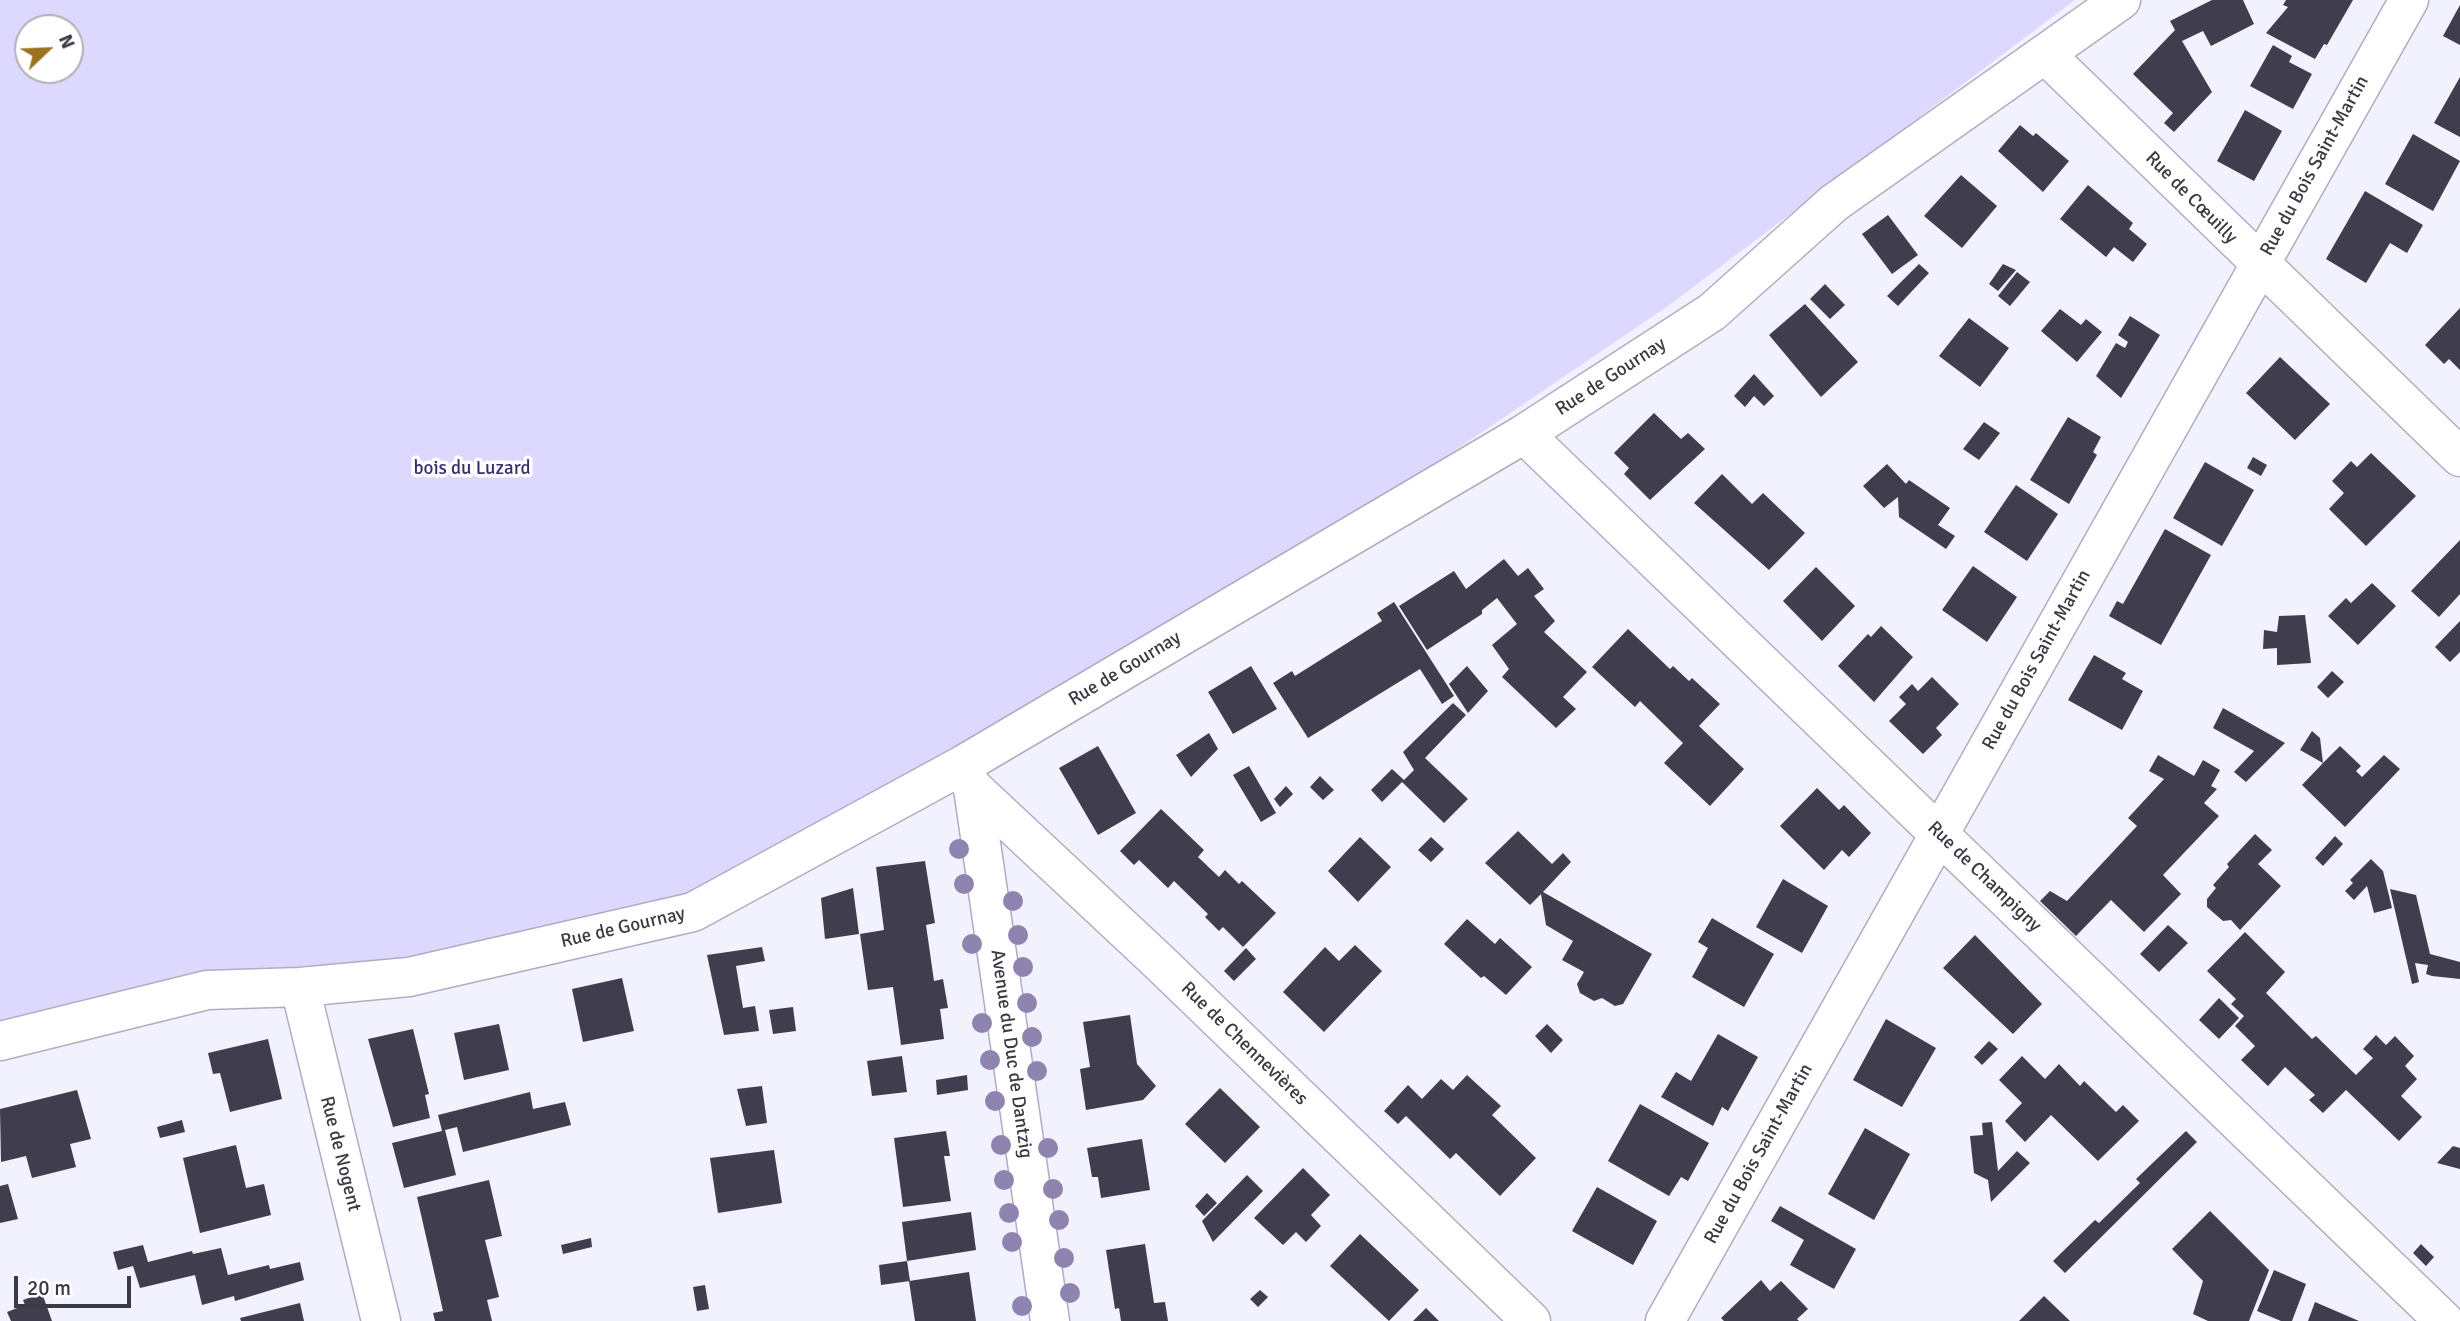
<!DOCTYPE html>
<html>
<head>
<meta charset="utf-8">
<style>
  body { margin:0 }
  #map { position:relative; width:2460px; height:1321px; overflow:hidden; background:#f2f1fe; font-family:Signika,sans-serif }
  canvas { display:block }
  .north { position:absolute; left:14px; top:14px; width:70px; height:70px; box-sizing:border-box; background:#fff; border:2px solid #b1b0b4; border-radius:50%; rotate:67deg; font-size:19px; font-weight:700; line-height:28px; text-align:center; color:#3b3a43 }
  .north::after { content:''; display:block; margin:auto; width:24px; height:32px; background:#9b7320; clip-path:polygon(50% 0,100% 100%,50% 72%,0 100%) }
  .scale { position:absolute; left:14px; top:1276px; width:117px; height:32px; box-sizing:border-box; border:4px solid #3b3a43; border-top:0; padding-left:9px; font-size:21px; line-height:24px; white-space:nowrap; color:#3b3a43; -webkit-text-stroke:5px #fff; paint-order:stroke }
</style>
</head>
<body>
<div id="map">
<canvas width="2460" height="1321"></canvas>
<div class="north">N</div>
<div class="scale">20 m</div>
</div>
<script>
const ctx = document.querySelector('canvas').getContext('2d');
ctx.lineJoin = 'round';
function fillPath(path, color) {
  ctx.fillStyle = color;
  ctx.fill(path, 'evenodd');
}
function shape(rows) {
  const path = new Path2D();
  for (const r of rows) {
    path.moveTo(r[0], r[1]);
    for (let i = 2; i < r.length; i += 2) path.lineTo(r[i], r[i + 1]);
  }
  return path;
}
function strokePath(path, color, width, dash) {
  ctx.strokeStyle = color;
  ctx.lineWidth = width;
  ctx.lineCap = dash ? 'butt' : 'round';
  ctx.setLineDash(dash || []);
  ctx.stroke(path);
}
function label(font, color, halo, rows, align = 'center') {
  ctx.font = font + ' Signika,sans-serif';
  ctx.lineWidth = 7;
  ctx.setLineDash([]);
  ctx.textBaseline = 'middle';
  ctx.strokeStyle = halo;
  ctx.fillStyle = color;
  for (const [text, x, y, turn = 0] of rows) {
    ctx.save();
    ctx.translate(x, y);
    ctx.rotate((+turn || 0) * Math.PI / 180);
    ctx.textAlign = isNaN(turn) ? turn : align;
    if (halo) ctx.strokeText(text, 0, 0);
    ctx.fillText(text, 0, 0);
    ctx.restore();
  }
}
const green = shape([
  [0,0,2075,0,1668,306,1401,487,922,767,679,902,388,969,219,969,0,1031],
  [28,28,70,28,70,70,28,70]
]);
const building = shape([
  [2212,0,2243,0,2254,24,2211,46,2203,31,2182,41,2212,92,2174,132,2164,123,2173,113,2133,74,2175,30,2170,21],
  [2286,0,2353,0,2327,45,2324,44,2315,59,2266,33,2288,7,2283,5],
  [2460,5,2460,45,2443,36],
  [2273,45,2292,56,2289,62,2312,74,2293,109,2250,86],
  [2460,77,2460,137,2434,123],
  [2245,110,2282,131,2254,181,2217,161],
  [2020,125,2033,136,2036,133,2069,161,2043,192,1998,151],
  [2413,134,2460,161,2433,211,2385,184],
  [1961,175,1997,206,1962,248,1924,216],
  [2088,185,2133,223,2129,229,2147,244,2133,262,2114,247,2106,257,2060,219],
  [2365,191,2423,225,2407,253,2390,243,2366,283,2326,259],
  [1888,215,1918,255,1892,274,1862,234],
  [1919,264,1929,273,1898,306,1887,296],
  [2003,264,2016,270,1998,291,1989,284],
  [2017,272,2030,282,2010,306,1998,296],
  [1825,284,1845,305,1830,319,1810,299],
  [1805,304,1858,362,1821,397,1769,335],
  [2460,308,2460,370,2449,359,2444,364,2425,345],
  [2060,309,2081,325,2086,319,2102,332,2077,362,2041,331],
  [2130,316,2160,335,2121,398,2096,376,2116,343,2125,348,2128,342,2118,335],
  [1969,318,2009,348,1980,387,1939,356],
  [2280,357,2330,404,2295,440,2246,393],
  [1754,374,1774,396,1764,406,1754,396,1745,407,1734,396],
  [1654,413,1681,439,1688,433,1705,449,1650,500,1624,474,1629,468,1614,453],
  [2068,417,2101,437,2093,452,2097,455,2069,504,2030,480],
  [1984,422,2000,433,1979,460,1963,449],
  [2371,453,2416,496,2366,546,2329,509,2344,493,2332,481,2351,461,2357,467],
  [2253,457,2267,465,2261,476,2247,468],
  [2205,462,2254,490,2222,546,2173,518],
  [1887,464,1906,484,1909,480,1950,508,1938,525,1955,536,1946,549,1899,517,1898,497,1884,508,1863,486],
  [1722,474,1752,504,1763,493,1805,533,1769,570,1694,503],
  [2016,485,2058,514,2027,561,1984,532],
  [2165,529,2211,555,2161,645,2109,616,2117,601,2123,604],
  [2460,540,2460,594,2439,617,2411,591],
  [1504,559,1518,576,1528,568,1544,589,1534,596,1555,621,1544,632,1587,672,1563,697,1576,709,1556,728,1502,677,1509,669,1492,645,1517,624,1497,598,1482,610,1482,614,1427,650,1399,606,1454,571,1466,589],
  [1973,566,2017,597,1987,642,1942,610],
  [1816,567,1855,606,1822,641,1783,601],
  [2372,583,2396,606,2358,645,2328,616,2346,598,2351,603],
  [1394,602,1454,696,1442,704,1420,669,1308,738,1273,683,1292,671,1295,676,1382,621,1377,613],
  [2305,615,2311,663,2277,665,2277,648,2263,649,2264,630,2277,632,2279,616],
  [2460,621,2460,652,2450,662,2435,647],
  [1881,626,1913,657,1874,702,1838,666,1868,634,1871,637],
  [1628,629,1670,669,1673,666,1689,681,1692,678,1720,704,1699,726,1744,769,1710,806,1664,763,1683,743,1640,701,1635,707,1592,667],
  [2094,655,2126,673,2122,679,2143,691,2122,730,2068,700],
  [1251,666,1277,709,1233,734,1208,692],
  [1467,666,1488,691,1468,713,1449,684],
  [2332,671,2344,682,2328,698,2317,687],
  [1932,677,1959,704,1936,728,1942,735,1923,754,1889,721,1906,704,1899,697,1912,684,1918,691],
  [1453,703,1466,715,1425,758,1468,799,1444,823,1402,782,1382,802,1371,790,1392,769,1404,780,1414,770,1403,752],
  [2223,708,2285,743,2246,782,2234,772,2254,751,2213,728],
  [2312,731,2320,738,2323,763,2340,746,2361,766,2356,771,2362,777,2384,755,2400,769,2345,827,2302,785,2323,763,2300,750],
  [1209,733,1218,749,1191,777,1176,755],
  [1098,746,1136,813,1098,835,1059,768],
  [2158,755,2194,776,2203,760,2220,770,2211,786,2217,789,2204,803,2219,816,2163,875,2181,894,2144,932,2111,900,2076,936,2040,901,2050,891,2067,901,2137,826,2128,818,2164,779,2149,771],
  [1249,766,1276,813,1261,822,1233,775],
  [1320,776,1334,790,1323,800,1310,787],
  [1286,786,1293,794,1280,807,1274,799],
  [1817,788,1839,810,1844,805,1871,833,1849,857,1842,850,1824,870,1780,826],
  [1161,809,1204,850,1198,857,1219,877,1225,870,1239,884,1242,881,1276,913,1243,947,1223,927,1219,931,1205,917,1208,914,1174,881,1168,888,1139,860,1134,865,1120,851],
  [1518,831,1552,864,1563,853,1571,862,1543,892,1652,954,1623,1004,1615,1006,1602,998,1594,1001,1580,993,1577,984,1584,972,1562,960,1573,941,1546,925,1541,894,1530,905,1485,863],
  [2255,834,2272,850,2258,864,2281,886,2240,930,2231,920,2223,921,2207,907,2207,899,2216,888,2213,885,2229,867,2227,864],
  [2335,836,2343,844,2323,866,2315,858],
  [1360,837,1391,867,1358,902,1328,871],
  [1431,837,1444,849,1431,862,1418,850],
  [2371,859,2383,871,2392,908,2374,913,2367,886,2354,900,2345,891,2353,883,2350,880],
  [925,861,935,923,926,925,934,981,943,979,948,1008,940,1009,944,1039,901,1045,893,987,868,990,860,934,884,930,876,867],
  [1783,879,1828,906,1802,953,1756,927],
  [853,888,859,934,825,939,821,898],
  [2390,889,2416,895,2430,954,2460,962,2460,979,2432,976,2426,974,2428,965,2415,963,2419,982,2412,984],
  [1712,918,1774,954,1744,1007,1692,977,1708,948,1698,942],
  [1467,919,1495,944,1500,938,1532,967,1506,995,1484,976,1481,978,1444,944],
  [2168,925,2188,943,2159,972,2140,954],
  [2245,932,2285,972,2266,993,2312,1039,2316,1036,2356,1075,2373,1058,2363,1049,2376,1035,2386,1045,2395,1036,2414,1056,2405,1066,2417,1079,2401,1096,2422,1117,2399,1141,2346,1090,2323,1113,2309,1100,2315,1095,2285,1067,2268,1086,2241,1060,2255,1046,2235,1026,2244,1016,2231,1004,2236,999,2207,971],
  [1975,935,2042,1004,2013,1034,1943,968],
  [1355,945,1382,971,1324,1032,1283,992,1325,947,1339,961],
  [762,947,765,961,736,966,743,1008,755,1006,759,1031,724,1035,707,955],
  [1246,948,1256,959,1234,981,1224,971],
  [622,978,634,1031,583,1042,572,989],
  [2219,998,2239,1018,2219,1039,2199,1020],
  [793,1007,796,1031,773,1034,769,1010],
  [1130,1015,1137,1064,1156,1086,1143,1100,1086,1110,1080,1069,1090,1067,1083,1022],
  [1886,1019,1936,1048,1902,1107,1853,1080],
  [499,1024,509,1070,464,1080,454,1033],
  [1547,1024,1563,1040,1551,1053,1535,1036],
  [413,1029,429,1094,425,1095,430,1118,393,1127,368,1039],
  [1718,1034,1758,1057,1728,1111,1722,1107,1713,1126,1661,1097,1676,1072,1691,1081],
  [268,1039,282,1099,230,1112,220,1073,213,1074,208,1053],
  [1989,1041,1998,1049,1982,1065,1974,1057],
  [902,1056,907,1092,872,1096,867,1061],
  [2022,1056,2045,1079,2059,1064,2080,1086,2084,1081,2116,1112,2123,1105,2139,1121,2098,1161,2051,1115,2025,1142,2005,1121,2022,1103,1999,1080],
  [967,1075,968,1090,937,1095,936,1080],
  [1467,1075,1501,1106,1492,1115,1536,1158,1500,1196,1456,1153,1450,1159,1406,1116,1398,1124,1384,1111,1408,1085,1422,1099,1441,1079,1453,1090],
  [762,1086,767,1123,746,1126,737,1089],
  [1220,1088,1260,1127,1225,1163,1185,1124],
  [77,1090,91,1139,70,1144,76,1167,32,1178,26,1156,1,1162,0,1109],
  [530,1092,533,1109,565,1102,571,1125,463,1152,457,1127,445,1130,456,1175,404,1188,392,1143,442,1131,438,1115],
  [1640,1104,1709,1143,1688,1181,1681,1177,1669,1196,1608,1161],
  [182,1120,185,1132,160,1138,157,1127],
  [1992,1122,1998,1171,2017,1151,2030,1163,1991,1202,1988,1180,1974,1173,1970,1136,1983,1135,1982,1123],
  [1865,1128,1910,1154,1874,1220,1828,1194],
  [946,1131,950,1156,944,1156,951,1201,903,1207,894,1138],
  [2186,1131,2197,1142,2065,1273,2053,1261,2095,1220,2099,1223,2140,1183,2136,1179],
  [1142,1139,1150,1190,1101,1198,1098,1177,1092,1177,1087,1148],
  [236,1145,246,1188,264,1184,271,1215,200,1233,183,1158],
  [2453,1146,2460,1148,2460,1169,2437,1163],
  [774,1150,782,1203,718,1213,710,1158],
  [1303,1168,1330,1195,1311,1215,1321,1226,1306,1242,1296,1232,1283,1245,1254,1218],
  [1247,1175,1263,1191,1213,1242,1202,1221],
  [489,1180,502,1236,485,1240,499,1297,487,1300,492,1321,435,1321,433,1313,443,1311,417,1197],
  [8,1184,18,1219,0,1223,0,1186],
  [1597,1187,1657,1221,1633,1265,1572,1231],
  [1207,1193,1217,1203,1204,1216,1195,1206],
  [1780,1206,1856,1249,1834,1289,1790,1265,1804,1240,1771,1221],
  [2210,1211,2269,1270,2249,1321,2208,1321,2193,1314,2203,1281,2172,1249],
  [971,1212,976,1250,907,1261,902,1222],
  [1360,1234,1419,1290,1389,1321,1330,1266],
  [591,1238,592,1247,563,1254,561,1245],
  [1145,1244,1154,1303,1165,1302,1168,1321,1121,1321,1119,1308,1115,1309,1106,1250],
  [2421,1244,2434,1257,2426,1266,2413,1253],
  [143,1245,148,1262,192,1251,193,1254,221,1248,228,1275,269,1265,270,1269,300,1262,304,1280,235,1301,234,1296,202,1305,195,1275,140,1288,133,1266,118,1270,113,1252],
  [907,1261,910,1281,881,1285,879,1265],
  [2274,1270,2306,1284,2292,1321,2281,1321,2257,1311],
  [969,1272,976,1321,915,1321,909,1281],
  [1761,1280,1770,1291,1781,1281,1808,1309,1797,1319,1799,1321,1724,1321,1721,1318],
  [705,1285,709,1309,697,1311,693,1287],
  [1260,1290,1268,1297,1258,1307,1250,1299],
  [42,1293,52,1321,11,1321,7,1312,25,1305,23,1300],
  [2044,1296,2070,1321,2019,1321],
  [2315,1302,2359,1321,2308,1321],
  [300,1303,304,1321,241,1321,240,1318],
  [1426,1308,1439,1321,1413,1321]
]);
const minor = shape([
  [2045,54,2460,457],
  [1524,434,2444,1321],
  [961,766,973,788,1158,961,1531,1321],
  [973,788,1050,1321],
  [300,987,381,1321],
  [0,1041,207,990,300,987,409,977,693,912,961,766,1524,434,1712,312,1834,203,2121,0],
  [1665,1321,2409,0]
]);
const trees = [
  [959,849],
  [964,884],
  [1013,901],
  [1018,935],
  [972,944],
  [1023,967],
  [1027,1003],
  [982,1023],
  [1032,1037],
  [990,1060],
  [1037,1071],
  [995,1101],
  [1001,1145],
  [1048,1148],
  [1004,1180],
  [1053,1189],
  [1009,1213],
  [1059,1220],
  [1012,1242],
  [1064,1258],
  [1070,1293],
  [1022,1306]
];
const streetNames = [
  ["Rue du Bois Saint-Martin",2315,166,-61],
  ["Rue de Cœuilly",2191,198,45],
  ["Rue de Gournay",1611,377,-33],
  ["Rue du Bois Saint-Martin",2037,660,-61],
  ["Rue de Gournay",1125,669,-31],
  ["Rue de Champigny",1984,877,44],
  ["Rue de Gournay",623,928,-13],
  ["Rue de Chennevières",1244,1044,44],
  ["Avenue du Duc de Dantzig",1011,1054,82],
  ["Rue de Nogent",340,1154,76],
  ["Rue du Bois Saint-Martin",1759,1154,-61]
];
const parkNames = [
  ["bois du Luzard",472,469]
];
fillPath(green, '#ddd8fd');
fillPath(building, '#3f3d4e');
strokePath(minor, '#afadc2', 41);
strokePath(minor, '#fff', 38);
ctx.fillStyle = '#8e84af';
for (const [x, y] of trees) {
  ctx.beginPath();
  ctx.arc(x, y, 10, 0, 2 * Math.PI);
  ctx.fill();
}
label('19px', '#3b3a43', '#fff', streetNames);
label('19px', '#3c2b6e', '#fff', parkNames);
</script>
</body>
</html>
